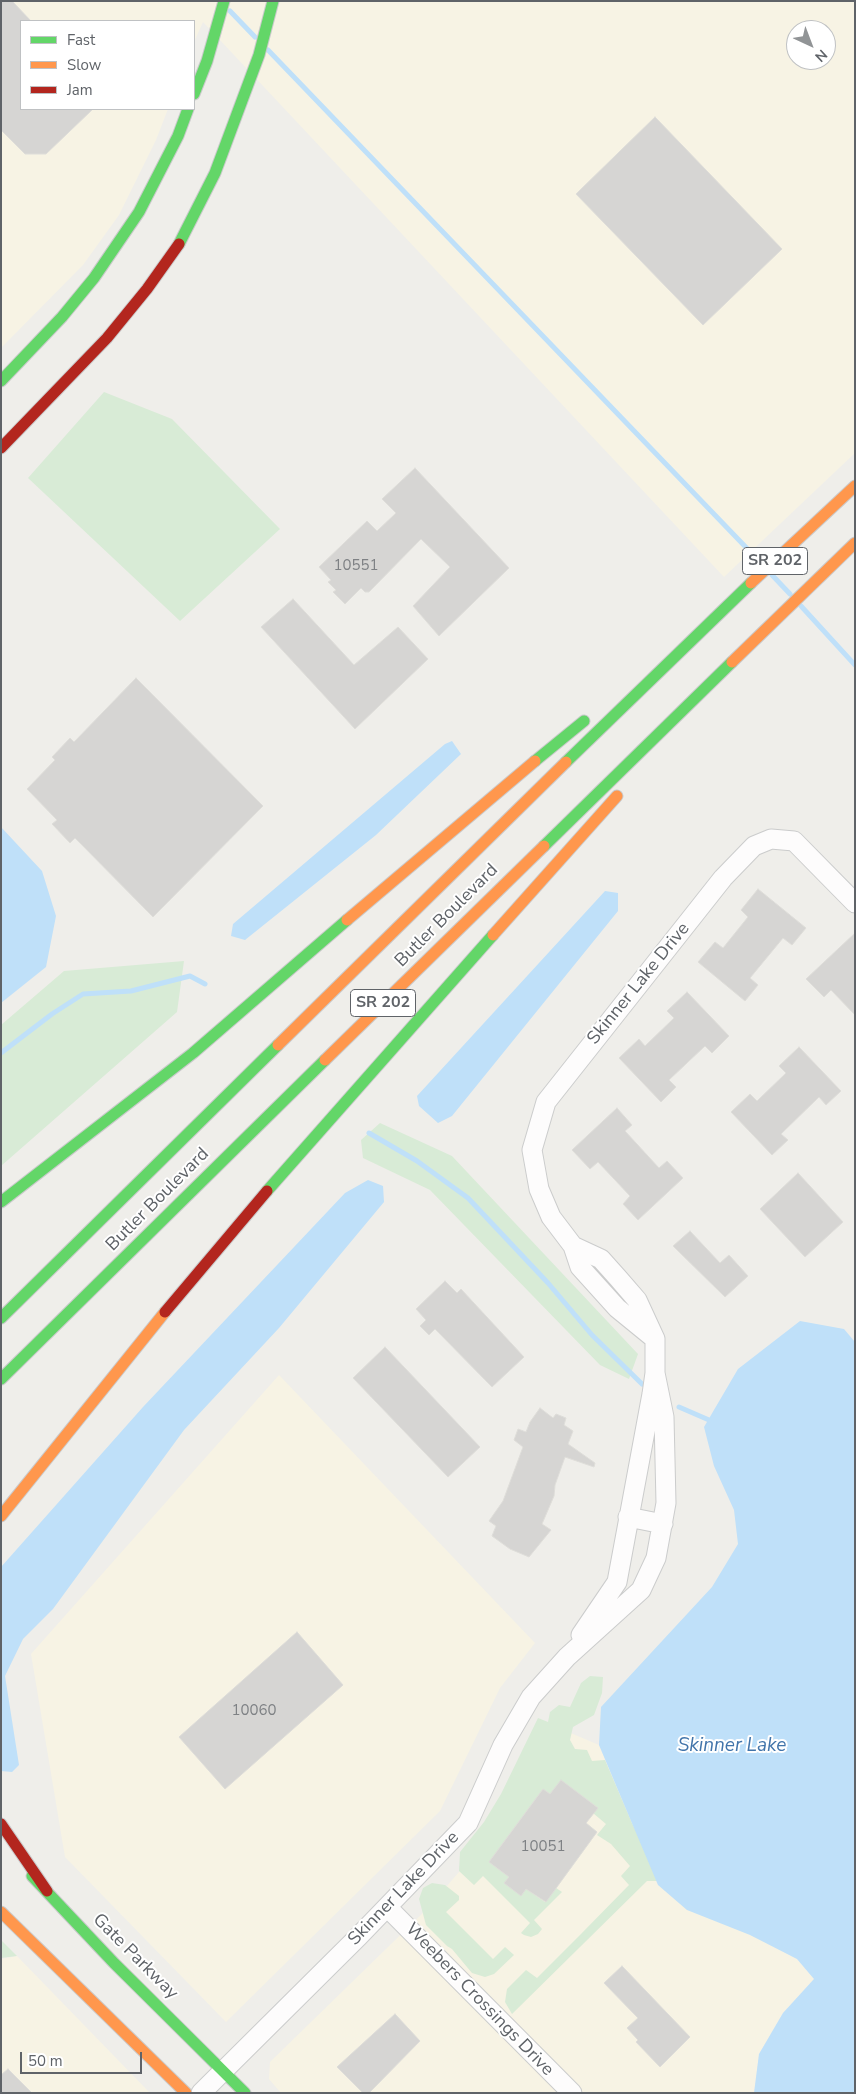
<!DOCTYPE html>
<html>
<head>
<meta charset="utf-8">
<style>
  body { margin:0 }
  #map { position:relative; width:856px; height:2094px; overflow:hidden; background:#efeeea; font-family:"Nunito Sans",sans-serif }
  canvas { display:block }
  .frame { position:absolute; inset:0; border:2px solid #5f6368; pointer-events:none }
  .legend { position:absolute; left:20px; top:20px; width:175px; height:90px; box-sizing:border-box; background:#fff; border:1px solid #bfc1c3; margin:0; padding:6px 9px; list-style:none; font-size:15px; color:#5f6368 }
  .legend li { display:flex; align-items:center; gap:10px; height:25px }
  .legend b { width:25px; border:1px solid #bfc1c3 }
  .north { position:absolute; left:786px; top:20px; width:50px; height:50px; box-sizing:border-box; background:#fff; border:1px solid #bfc1c3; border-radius:50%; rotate:137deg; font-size:14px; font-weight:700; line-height:20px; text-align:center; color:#5f6368 }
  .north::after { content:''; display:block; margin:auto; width:18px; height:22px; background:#919496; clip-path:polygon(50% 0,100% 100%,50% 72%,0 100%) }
  .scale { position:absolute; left:20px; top:2052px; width:122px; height:22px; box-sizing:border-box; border:2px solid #5f6368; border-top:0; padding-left:6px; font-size:15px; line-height:18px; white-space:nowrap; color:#5f6368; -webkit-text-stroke:4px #fff; paint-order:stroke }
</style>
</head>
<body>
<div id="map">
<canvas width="856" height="2094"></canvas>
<div class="frame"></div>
<ul class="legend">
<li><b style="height:6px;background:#63d668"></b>Fast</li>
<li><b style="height:6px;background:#ff974d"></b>Slow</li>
<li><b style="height:6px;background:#b3261e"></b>Jam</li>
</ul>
<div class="north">N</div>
<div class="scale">50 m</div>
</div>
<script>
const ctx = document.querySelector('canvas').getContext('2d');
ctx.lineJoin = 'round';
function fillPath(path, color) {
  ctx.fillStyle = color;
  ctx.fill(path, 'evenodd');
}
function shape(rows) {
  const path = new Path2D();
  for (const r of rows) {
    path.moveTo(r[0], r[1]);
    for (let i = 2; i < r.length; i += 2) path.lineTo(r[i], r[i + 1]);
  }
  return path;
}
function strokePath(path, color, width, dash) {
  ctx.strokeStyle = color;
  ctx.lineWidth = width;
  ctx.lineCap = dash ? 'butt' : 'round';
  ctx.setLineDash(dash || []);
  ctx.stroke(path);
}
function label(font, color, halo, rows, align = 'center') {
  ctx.font = font + ' "Nunito Sans",sans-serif';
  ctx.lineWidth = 4;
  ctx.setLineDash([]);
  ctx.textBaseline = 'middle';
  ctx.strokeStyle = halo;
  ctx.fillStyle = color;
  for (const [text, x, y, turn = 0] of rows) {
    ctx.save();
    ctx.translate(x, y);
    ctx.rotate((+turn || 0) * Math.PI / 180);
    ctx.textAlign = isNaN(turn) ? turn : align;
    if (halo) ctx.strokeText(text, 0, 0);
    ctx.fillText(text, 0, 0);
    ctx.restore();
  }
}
const commercial = shape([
  [1,1,855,1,855,453,724,577,203,22,194,42,194,21,21,21,21,109,168,109,156,140,119,215,83,265,1,348],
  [796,30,826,30,826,60,796,60],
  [279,1375,535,1643,500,1688,440,1811,226,2022,65,1857,31,1654],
  [566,1731,599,1745,658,1885,797,1959,814,1979,783,2013,759,2054,754,2093,281,2093,269,2079,270,2062,428,1908,490,1836],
  [17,1956,150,2093,1,2093,1,1959]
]);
const green = shape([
  [104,392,172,419,280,529,180,621,28,478],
  [184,961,177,1012,1,1166,1,1025,64,971],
  [380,1123,452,1156,638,1354,629,1379,600,1365,430,1190,363,1158,361,1140],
  [590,1676,603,1677,602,1693,594,1715,573,1727,570,1740,575,1749,587,1750,592,1761,605,1760,632,1823,662,1881,647,1881,512,2014,505,2002,507,1989,526,1970,537,1978,581,1934,629,1885,621,1876,630,1866,611,1844,597,1835,606,1824,593,1813,597,1807,561,1781,550,1794,543,1789,489,1862,509,1877,504,1883,521,1895,526,1889,545,1902,556,1888,562,1892,534,1920,542,1929,538,1934,531,1937,524,1935,521,1933,530,1923,483,1876,474,1885,459,1871,460,1852,484,1822,501,1794,538,1718,548,1722,550,1712,559,1705,570,1707,581,1683],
  [432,1883,445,1885,459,1896,459,1900,446,1912,493,1959,505,1947,514,1955,494,1974,485,1977,472,1973,452,1949,447,1946,426,1925,419,1899,423,1888],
  [1,1940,17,1956,1,1958]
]);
const water = shape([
  [452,741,461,754,376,835,245,940,231,936,233,924,445,744],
  [1,827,42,871,56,916,46,967,1,1003],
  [605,891,618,893,618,911,452,1116,438,1123,419,1106,417,1096],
  [368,1180,383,1186,384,1202,279,1328,184,1430,53,1609,23,1639,5,1676,19,1765,12,1772,1,1771,1,1567,143,1407,345,1193],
  [800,1321,844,1329,855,1342,855,2093,754,2093,759,2054,783,2013,814,1979,797,1959,750,1935,687,1910,658,1885,599,1745,601,1707,712,1587,738,1544,734,1510,714,1466,704,1427,738,1369]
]);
const stream = shape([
  [230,11,255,37],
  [268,50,761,563],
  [772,575,790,594],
  [801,606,855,665],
  [1,1053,52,1014,83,994,131,991,190,976,205,984],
  [369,1133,417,1161,468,1198,548,1283,592,1335,642,1384],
  [679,1407,709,1420]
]);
const building = shape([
  [1,1,12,1,31,21,21,21,21,109,93,109,46,154,25,154,1,130,1,1],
  [655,117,782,249,703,325,576,194,655,117],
  [415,468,509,568,439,636,413,606,450,567,421,539,369,592,365,592,361,588,345,604,333,592,336,590,328,582,331,580,319,567,367,521,377,531,396,513,382,499,415,468],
  [293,599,354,665,398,627,428,659,355,729,261,627,293,599],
  [136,678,263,806,153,917,75,838,70,843,52,824,57,820,27,789,55,760,52,757,70,738,74,742,136,678],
  [758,889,806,928,792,945,783,938,750,978,758,985,745,1001,698,962,715,942,723,948,748,917,741,910,758,889],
  [855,933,855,1015,831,990,824,997,806,979,855,933],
  [687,992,729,1036,712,1053,705,1046,669,1080,676,1087,661,1102,619,1058,639,1039,645,1046,674,1018,667,1011,687,992],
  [799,1047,841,1091,826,1105,819,1097,781,1134,788,1140,772,1155,731,1112,750,1094,757,1101,786,1073,779,1066,799,1047],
  [617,1108,632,1125,625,1131,659,1168,667,1161,683,1178,638,1220,623,1204,630,1196,598,1162,590,1169,572,1150,617,1108],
  [798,1173,843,1222,805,1257,760,1209,798,1173],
  [690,1231,720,1263,729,1255,748,1276,725,1297,673,1246,690,1231],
  [445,1281,457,1293,461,1289,524,1357,492,1387,435,1329,429,1335,420,1326,426,1320,416,1309,445,1281],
  [385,1347,480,1447,448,1477,353,1378,385,1347],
  [540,1408,553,1418,556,1414,566,1418,564,1425,573,1431,568,1444,595,1463,594,1467,565,1457,555,1485,554,1496,542,1524,551,1530,529,1557,510,1549,492,1536,496,1526,489,1521,503,1501,523,1447,514,1440,518,1429,526,1432,530,1422,540,1408],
  [297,1632,343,1685,225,1789,179,1737,297,1632],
  [561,1780,598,1808,586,1823,597,1832,546,1902,526,1889,521,1896,504,1883,509,1877,489,1862,543,1789,550,1794,561,1780],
  [622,1966,690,2037,660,2067,636,2042,638,2040,627,2028,638,2018,604,1983,622,1966],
  [395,2014,420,2041,369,2093,363,2093,337,2067,395,2014],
  [8,2069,32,2093,1,2093,1,2075,8,2069]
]);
const street = shape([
  [573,1246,601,1259,618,1278,637,1300,655,1339,655,1373,652,1394,617,1582,581,1635],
  [655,1339,617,1308,580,1267,573,1246,551,1217,539,1189,532,1150,546,1102,723,878,754,846,771,839,794,841,855,903],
  [628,1517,663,1524],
  [387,1907,572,2093],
  [201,2093,358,1937,468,1823,503,1745,531,1697,567,1657,641,1590,656,1558,666,1503,664,1417,655,1373]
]);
const fast = shape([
  [194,94,207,61,224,1],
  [179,244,215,173,259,55,273,1],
  [1,381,62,317,94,278,139,212,178,136,188,109],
  [535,761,584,721],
  [566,762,751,583],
  [544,846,732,662],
  [267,1191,493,935],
  [1,1202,193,1053,347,920],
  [1,1318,278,1045],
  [1,1379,325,1060],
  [32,1876,114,1963,245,2093]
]);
const slow = shape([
  [751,583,855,486],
  [732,662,855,543],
  [347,920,535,761],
  [493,935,617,796],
  [278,1045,566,762],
  [325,1060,544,846],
  [1,1516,165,1312],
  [1,1912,186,2093]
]);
const jam = shape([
  [1,448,107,338,147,289,179,244],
  [165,1312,267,1191],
  [1,1824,47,1891]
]);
const numberNames = [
  ["10551",356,566],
  ["10060",254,1711],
  ["10051",543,1847]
];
const shields = [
  [775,561,65],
  [383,1003,65]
];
const shieldNames = [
  ["SR 202",775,561],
  ["SR 202",383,1003]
];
const streetNames = [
  ["Butler Boulevard",447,916,-45],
  ["Skinner Lake Drive",639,984,-51],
  ["Butler Boulevard",158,1200,-45],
  ["Skinner Lake Drive",404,1889,-46],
  ["Gate Parkway",135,1957,45],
  ["Weebers Crossings Drive",479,2000,46]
];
const waterNames = [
  ["Skinner Lake",732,1746]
];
fillPath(commercial, '#f7f3e4');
fillPath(green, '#d8ebd6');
fillPath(water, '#bfe0f9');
strokePath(stream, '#bfe0f9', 5);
fillPath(building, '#d6d5d3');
strokePath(building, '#deddd9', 1);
strokePath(street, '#cbcccc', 21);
strokePath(fast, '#cacacb', 13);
strokePath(slow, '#cacacb', 13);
strokePath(jam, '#cacacb', 13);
strokePath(street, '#fdfcfc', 19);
strokePath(fast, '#63d668', 11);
strokePath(slow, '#ff974d', 11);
strokePath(jam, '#b3261e', 11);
label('15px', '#7e8184', null, numberNames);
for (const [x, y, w] of shields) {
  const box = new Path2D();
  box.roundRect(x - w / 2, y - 13.5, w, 27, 4);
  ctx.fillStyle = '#fff';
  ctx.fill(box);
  strokePath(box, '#5f6368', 1);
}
label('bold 16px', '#5f6368', null, shieldNames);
label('18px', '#5f6368', '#fff', streetNames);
label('italic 19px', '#4174aa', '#fff', waterNames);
</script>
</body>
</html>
